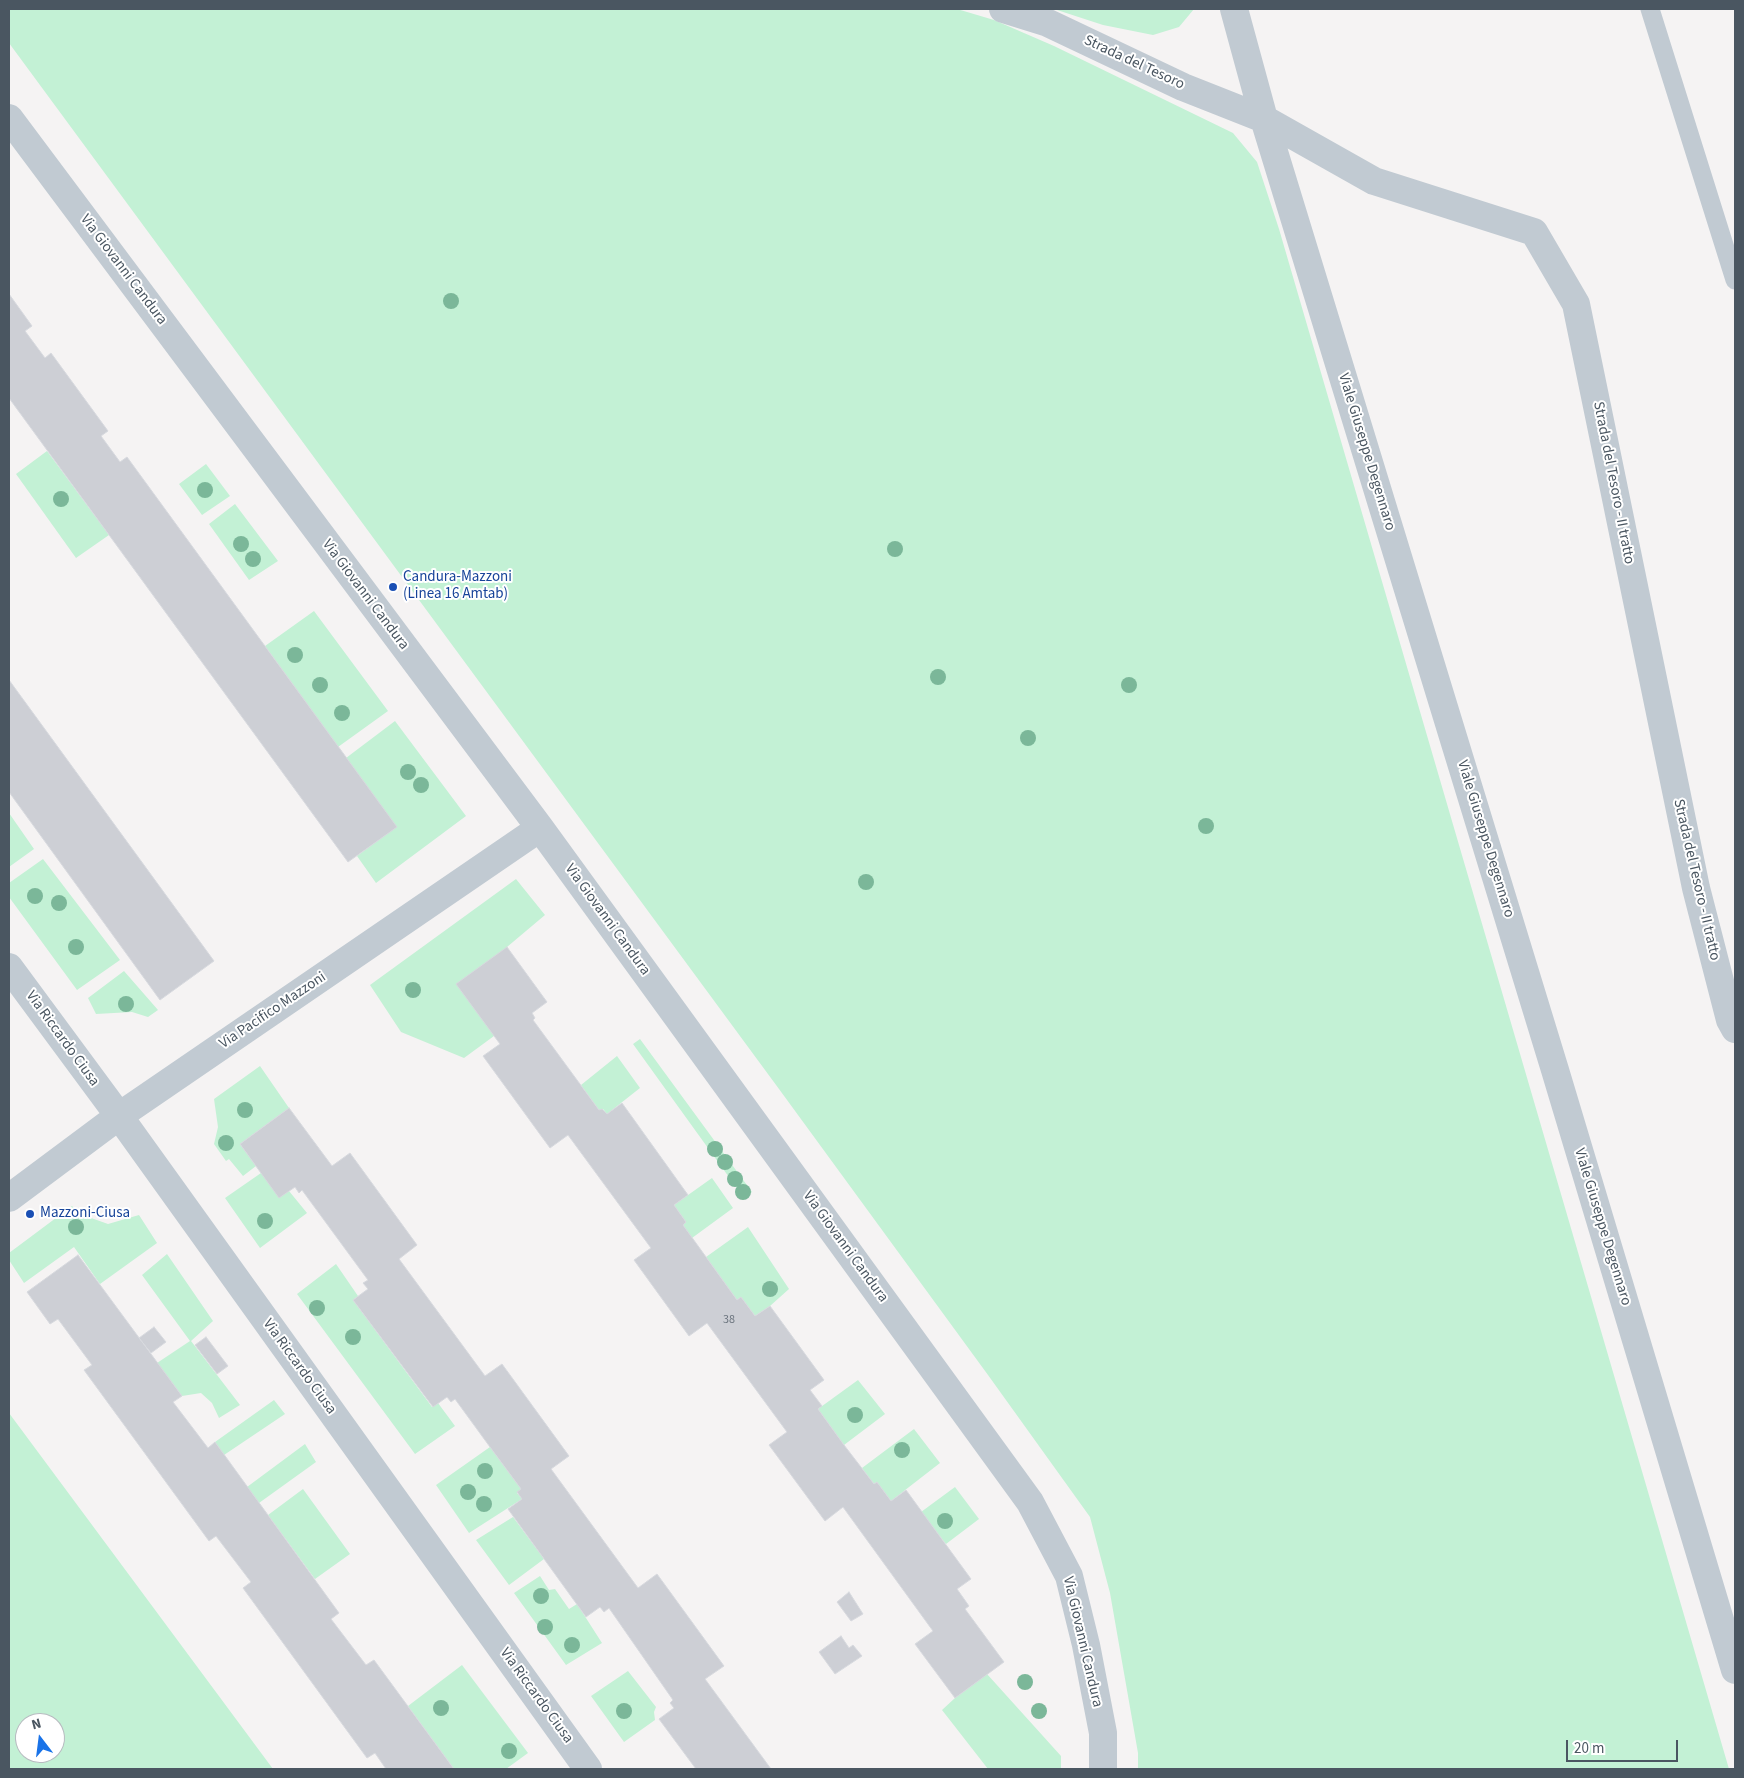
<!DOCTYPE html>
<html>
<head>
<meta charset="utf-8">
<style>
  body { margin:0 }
  #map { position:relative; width:1744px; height:1778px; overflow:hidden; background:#f5f3f3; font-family:"Source Sans 3",sans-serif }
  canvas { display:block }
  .frame { position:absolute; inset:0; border:10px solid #4a5661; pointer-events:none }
  .north { position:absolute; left:15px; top:1713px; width:50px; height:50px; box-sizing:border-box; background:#fff; border:1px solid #b7bbc0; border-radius:50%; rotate:345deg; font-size:14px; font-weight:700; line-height:20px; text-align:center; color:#4a5661 }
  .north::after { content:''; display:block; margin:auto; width:18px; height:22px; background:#1a73e8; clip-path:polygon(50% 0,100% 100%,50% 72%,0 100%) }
  .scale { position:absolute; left:1566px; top:1740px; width:112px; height:22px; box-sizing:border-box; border:2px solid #4a5661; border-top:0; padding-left:6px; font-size:15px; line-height:18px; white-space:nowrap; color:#4a5661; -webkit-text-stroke:4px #fff; paint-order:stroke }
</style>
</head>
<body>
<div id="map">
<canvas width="1744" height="1778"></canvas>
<div class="frame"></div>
<div class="north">N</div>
<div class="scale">20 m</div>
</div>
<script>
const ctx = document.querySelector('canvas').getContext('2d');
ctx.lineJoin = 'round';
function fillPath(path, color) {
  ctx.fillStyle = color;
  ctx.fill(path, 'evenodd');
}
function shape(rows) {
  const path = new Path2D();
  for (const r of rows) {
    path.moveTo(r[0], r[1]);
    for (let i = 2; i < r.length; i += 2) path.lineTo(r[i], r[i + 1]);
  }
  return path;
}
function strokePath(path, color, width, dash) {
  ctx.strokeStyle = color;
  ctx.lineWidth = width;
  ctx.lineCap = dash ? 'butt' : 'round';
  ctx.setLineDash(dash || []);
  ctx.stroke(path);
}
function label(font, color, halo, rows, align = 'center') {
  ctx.font = font + ' "Source Sans 3",sans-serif';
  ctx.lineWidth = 4;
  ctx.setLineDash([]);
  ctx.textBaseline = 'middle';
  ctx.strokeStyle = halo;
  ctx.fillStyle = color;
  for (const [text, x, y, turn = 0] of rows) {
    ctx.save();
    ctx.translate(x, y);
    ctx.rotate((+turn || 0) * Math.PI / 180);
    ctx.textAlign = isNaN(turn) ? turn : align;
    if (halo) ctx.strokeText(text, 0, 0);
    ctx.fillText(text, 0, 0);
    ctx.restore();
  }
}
const green = shape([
  [9,9,957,9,994,20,1054,46,1233,133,1257,162,1279,229,1729,1769,1138,1769,1138,1753,1110,1593,1090,1517,988,1375,779,1089,9,43],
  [1054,9,1194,9,1179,27,1153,35,1103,25],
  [47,451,109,535,76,558,16,474],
  [206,464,230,496,202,515,179,484],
  [235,504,278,561,249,580,209,524],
  [314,611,388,711,338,747,265,646],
  [395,721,466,816,376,883,357,856,396,827,346,758],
  [9,813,34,849,9,867],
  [43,859,120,960,77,990,9,897,9,883],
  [516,879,545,915,507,947,494,1036,464,1058,401,1032,370,985],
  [124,971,158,1010,148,1017,132,1012,96,1014,88,998],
  [640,1039,752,1192,744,1198,633,1044],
  [617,1056,640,1088,607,1114,603,1109,599,1110,581,1085],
  [260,1066,289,1108,240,1144,256,1166,243,1176,229,1159,226,1161,214,1144,218,1127,214,1099],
  [261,1173,289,1191,307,1213,260,1248,225,1198],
  [712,1178,733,1208,692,1238,683,1225,686,1222,674,1205],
  [72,1206,80,1214,108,1224,139,1215,157,1243,100,1284,74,1247,24,1283,9,1260,9,1253],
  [748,1227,789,1289,770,1306,755,1316,741,1297,737,1300,706,1257],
  [167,1254,213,1321,191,1341,240,1405,219,1418,212,1403,201,1393,182,1396,157,1363,190,1341,142,1275],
  [336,1264,358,1296,353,1300,432,1407,438,1403,455,1426,415,1454,297,1294],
  [858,1380,885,1414,844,1445,818,1409],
  [274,1400,285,1414,224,1455,215,1442],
  [9,1413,273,1769,9,1769],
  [25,1723,55,1723,55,1753,25,1753],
  [914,1429,940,1463,891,1501,877,1482,874,1484,862,1468],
  [305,1444,316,1462,259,1503,247,1487],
  [490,1447,521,1489,517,1493,522,1499,469,1533,436,1485],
  [955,1487,979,1519,946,1544,921,1512],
  [303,1489,350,1554,315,1579,268,1515],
  [513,1517,544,1559,509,1585,476,1540],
  [540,1576,549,1590,555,1589,569,1609,577,1604,602,1643,566,1665,514,1593],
  [462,1665,528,1753,506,1769,454,1769,408,1706],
  [628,1671,656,1707,654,1712,655,1720,624,1742,591,1696],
  [987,1674,1061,1756,1061,1769,988,1769,942,1710,955,1698]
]);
const building = shape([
  [9,294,32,326,25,331,45,358,51,353,108,431,101,436,120,462,127,457,397,827,348,862,9,398,9,294],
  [9,680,214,961,160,1000,9,792,9,680],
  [507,947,547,1002,532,1013,535,1018,533,1020,599,1110,602,1109,607,1114,622,1103,688,1195,674,1205,686,1222,683,1225,737,1300,741,1297,755,1316,770,1306,824,1380,810,1390,822,1406,818,1409,844,1445,874,1484,877,1482,891,1501,906,1490,971,1579,957,1589,969,1606,965,1609,1004,1662,955,1698,915,1644,933,1631,843,1507,825,1521,769,1445,787,1432,707,1323,689,1336,634,1260,651,1248,568,1135,550,1148,483,1056,500,1044,456,984,507,947],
  [289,1108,332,1166,350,1153,417,1245,399,1259,485,1376,502,1364,569,1456,551,1469,638,1588,657,1574,724,1666,705,1679,771,1769,696,1769,659,1719,674,1708,670,1703,673,1700,609,1608,604,1612,600,1607,586,1617,508,1509,522,1499,517,1492,521,1489,490,1447,455,1399,451,1402,447,1397,433,1407,353,1300,368,1289,363,1283,368,1280,302,1190,299,1193,295,1187,279,1198,240,1144,289,1108],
  [78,1255,182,1396,173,1402,208,1448,215,1442,339,1613,331,1619,366,1665,374,1660,454,1769,386,1769,375,1753,367,1758,243,1588,251,1582,216,1536,209,1541,84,1370,92,1365,58,1319,50,1324,27,1292,78,1255],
  [154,1327,166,1342,151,1353,139,1338,154,1327],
  [206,1337,228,1366,217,1374,195,1345,206,1337],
  [849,1592,863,1614,851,1621,837,1602,849,1592],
  [841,1636,849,1648,853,1645,862,1656,835,1674,819,1652,841,1636]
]);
const lane = shape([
  [1650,9,1735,280]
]);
const street = shape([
  [1003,9,1048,23,1183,87,1264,119,1374,181,1534,232,1576,304,1696,888,1730,1020,1735,1029],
  [1234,9,1264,119,1555,1070,1735,1670],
  [9,118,540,828,1030,1502,1069,1576,1086,1645,1103,1733,1103,1769],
  [9,967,119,1116,588,1769],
  [9,1198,119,1116,540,828]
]);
const trees = [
  [451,301],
  [205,490],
  [61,499],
  [241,544],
  [895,549],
  [253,559],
  [295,655],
  [938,677],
  [320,685],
  [1129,685],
  [342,713],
  [1028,738],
  [408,772],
  [421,785],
  [1206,826],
  [866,882],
  [35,896],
  [59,903],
  [76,947],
  [413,990],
  [126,1004],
  [245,1110],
  [226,1143],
  [715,1149],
  [725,1162],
  [735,1179],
  [743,1192],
  [265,1221],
  [76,1227],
  [770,1289],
  [317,1308],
  [353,1337],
  [855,1415],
  [902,1450],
  [485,1471],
  [468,1492],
  [484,1504],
  [945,1521],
  [541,1596],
  [545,1627],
  [572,1645],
  [1025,1682],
  [441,1708],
  [624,1711],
  [1039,1711],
  [509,1751]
];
const markers = [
  [393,587,5,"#1a4fb4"],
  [30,1214,5,"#1a4fb4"]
];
const numberNames = [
  ["38",729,1320]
];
const streetNames = [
  ["Strada del Tesoro",1134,63,25],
  ["Via Giovanni Candura",123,270,53],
  ["Viale Giuseppe Degennaro",1366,452,73],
  ["Strada del Tesoro - II tratto",1613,483,79],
  ["Via Giovanni Candura",365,595,53],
  ["Viale Giuseppe Degennaro",1485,839,73],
  ["Strada del Tesoro - II tratto",1696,880,77],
  ["Via Giovanni Candura",607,920,54],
  ["Via Pacifico Mazzoni",273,1011,-34],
  ["Via Riccardo Ciusa",62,1039,54],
  ["Viale Giuseppe Degennaro",1602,1227,73],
  ["Via Giovanni Candura",845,1247,54],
  ["Via Riccardo Ciusa",299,1367,54],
  ["Via Giovanni Candura",1082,1642,77],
  ["Via Riccardo Ciusa",536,1696,54]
];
const transitNames = [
  ["Candura-Mazzoni",403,578],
  ["(Linea 16 Amtab)",403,595],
  ["Mazzoni-Ciusa",40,1214]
];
fillPath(green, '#c3f1d5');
fillPath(building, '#cdcfd5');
strokePath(building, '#d7d9de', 1);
strokePath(lane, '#c1cad2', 19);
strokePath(street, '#c1cad2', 28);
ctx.fillStyle = '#7bb799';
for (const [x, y] of trees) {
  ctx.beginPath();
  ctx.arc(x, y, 8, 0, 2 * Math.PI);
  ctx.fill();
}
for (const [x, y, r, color] of markers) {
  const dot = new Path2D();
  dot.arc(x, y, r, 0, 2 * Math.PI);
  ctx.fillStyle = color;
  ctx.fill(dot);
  strokePath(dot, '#fff', 2);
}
label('12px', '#6b747e', null, numberNames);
label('15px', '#4a5661', '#fff', streetNames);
label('15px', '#164399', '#fff', transitNames, 'left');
</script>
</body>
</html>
